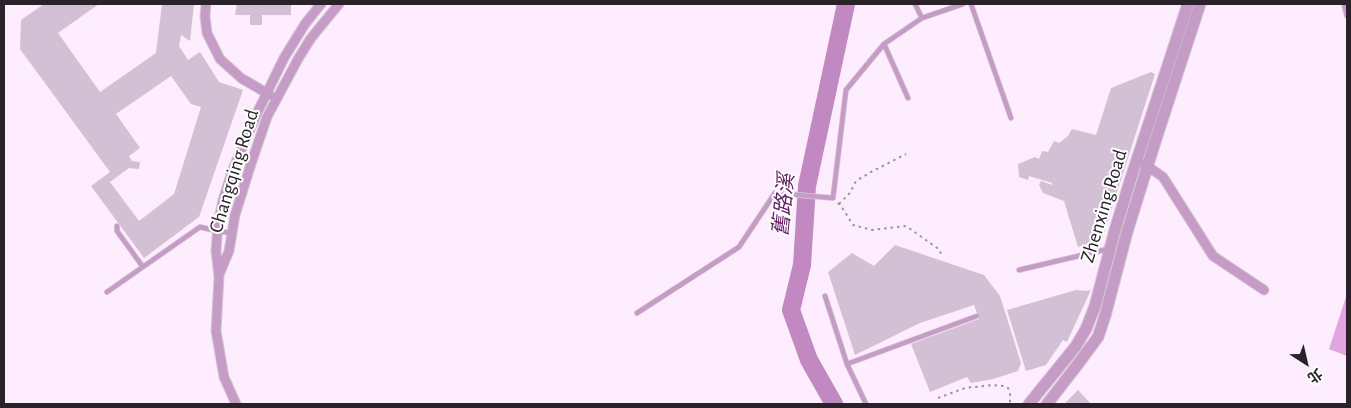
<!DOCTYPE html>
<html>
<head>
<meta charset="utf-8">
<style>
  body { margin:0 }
  #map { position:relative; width:1351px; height:408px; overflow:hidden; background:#feedfe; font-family:"Alegreya Sans","Noto Sans TC",sans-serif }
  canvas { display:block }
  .frame { position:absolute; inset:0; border:5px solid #292229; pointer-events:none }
  .north { position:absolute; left:1281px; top:338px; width:50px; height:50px; -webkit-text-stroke:4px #fff; paint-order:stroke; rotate:145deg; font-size:14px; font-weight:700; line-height:20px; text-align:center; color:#292229 }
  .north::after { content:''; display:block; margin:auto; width:18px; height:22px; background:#292229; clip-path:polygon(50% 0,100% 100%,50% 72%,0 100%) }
</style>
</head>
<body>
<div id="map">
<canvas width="1351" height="408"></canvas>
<div class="frame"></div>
<div class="north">北</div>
</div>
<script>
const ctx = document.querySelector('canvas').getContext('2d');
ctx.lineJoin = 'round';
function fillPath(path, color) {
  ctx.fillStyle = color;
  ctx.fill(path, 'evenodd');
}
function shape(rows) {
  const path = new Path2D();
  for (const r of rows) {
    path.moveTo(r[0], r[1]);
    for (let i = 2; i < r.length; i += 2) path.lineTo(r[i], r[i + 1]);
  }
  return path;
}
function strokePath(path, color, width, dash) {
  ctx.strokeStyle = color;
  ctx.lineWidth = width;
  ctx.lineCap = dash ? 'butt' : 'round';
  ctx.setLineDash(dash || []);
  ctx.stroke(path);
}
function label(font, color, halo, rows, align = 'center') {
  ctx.font = font + ' "Alegreya Sans","Noto Sans TC",sans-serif';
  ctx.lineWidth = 4;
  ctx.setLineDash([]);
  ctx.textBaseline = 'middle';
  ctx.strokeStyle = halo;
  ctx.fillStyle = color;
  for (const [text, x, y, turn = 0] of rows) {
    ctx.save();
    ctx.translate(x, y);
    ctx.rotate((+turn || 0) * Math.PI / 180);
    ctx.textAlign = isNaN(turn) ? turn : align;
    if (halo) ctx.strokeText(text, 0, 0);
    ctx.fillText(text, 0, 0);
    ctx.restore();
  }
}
const forest = shape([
  [1347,294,1347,356,1329,349]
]);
const river = shape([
  [834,404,809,360,791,310,802,265,807,186,846,4]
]);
const building = shape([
  [44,4,99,4,58,33,100,92,156,53,162,4,194,4,190,41,181,35,179,46,188,60,200,52,219,82,243,90,199,217,144,258,91,186,110,172,20,49,21,20],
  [171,76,191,104,201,107,174,194,139,221,110,182,129,168,139,169,140,162,132,161,129,156,140,148,116,114],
  [237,4,291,4,291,15,262,15,262,25,250,25,250,15,235,15],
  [1151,72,1155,74,1102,239,1078,247,1064,201,1043,193,1039,185,1041,181,1052,185,1052,183,1029,176,1028,180,1019,177,1018,164,1035,157,1039,159,1042,151,1048,152,1054,141,1059,143,1068,136,1072,129,1096,135,1111,88],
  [895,245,984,275,1000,296,1021,363,1018,371,993,379,971,383,967,377,930,392,911,344,979,319,974,305,920,323,855,355,828,272,852,253,874,266],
  [1076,290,1086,291,1091,290,1067,342,1063,340,1046,365,1026,371,1007,310],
  [1078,390,1091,404,1064,404]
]);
const path = shape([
  [838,203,843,209,853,225,872,230,906,226,940,250,941,256],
  [839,204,850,193,856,181,871,172,906,154],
  [938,398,965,388,993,385,1003,386,1008,388,1010,393,1010,404]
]);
const service = shape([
  [915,4,922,18],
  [971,4,1011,118],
  [1344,4,1347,16],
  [884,44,908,98],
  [117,226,117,231,143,267],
  [1019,270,1108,249],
  [107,292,200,227,217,231,231,233],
  [825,296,847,364,866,404],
  [637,313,739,247,775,193,833,198,846,90,884,44,922,18,963,4],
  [847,364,977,316]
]);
const minor = shape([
  [206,4,205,16,207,33,220,59,241,78,270,95],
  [1144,164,1163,177,1213,256,1264,290],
  [219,275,229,251,235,215,251,164,267,117,298,59,311,38,339,4],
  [236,404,224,377,216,331,219,277,216,251,218,224,223,200,233,169,258,111,284,58,305,24,321,4]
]);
const tertiary = shape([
  [1029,404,1076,346,1086,329,1095,306,1115,230,1130,181,1188,4],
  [1047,404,1078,364,1098,337,1105,316,1127,232,1155,142,1200,4]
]);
const streetNames = [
  ["Changqing Road",234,171,-73],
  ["Zhenxing Road",1104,206,-73]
];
const waterNames = [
  ["舊路溪",784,205,-84]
];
fillPath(forest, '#e1a5e1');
strokePath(river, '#c188c2', 18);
fillPath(building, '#d4c0d4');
strokePath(service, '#d8c8d8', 6);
strokePath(minor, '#d8c8d8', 11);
strokePath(tertiary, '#d8c8d8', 13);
strokePath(path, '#9f929f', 2, [2.5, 4]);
strokePath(service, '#c59cc5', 4.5);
strokePath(minor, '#c59cc5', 9);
strokePath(tertiary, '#c59cc5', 11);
label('20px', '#292229', '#fff', streetNames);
label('italic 21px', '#662169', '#fff', waterNames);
</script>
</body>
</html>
